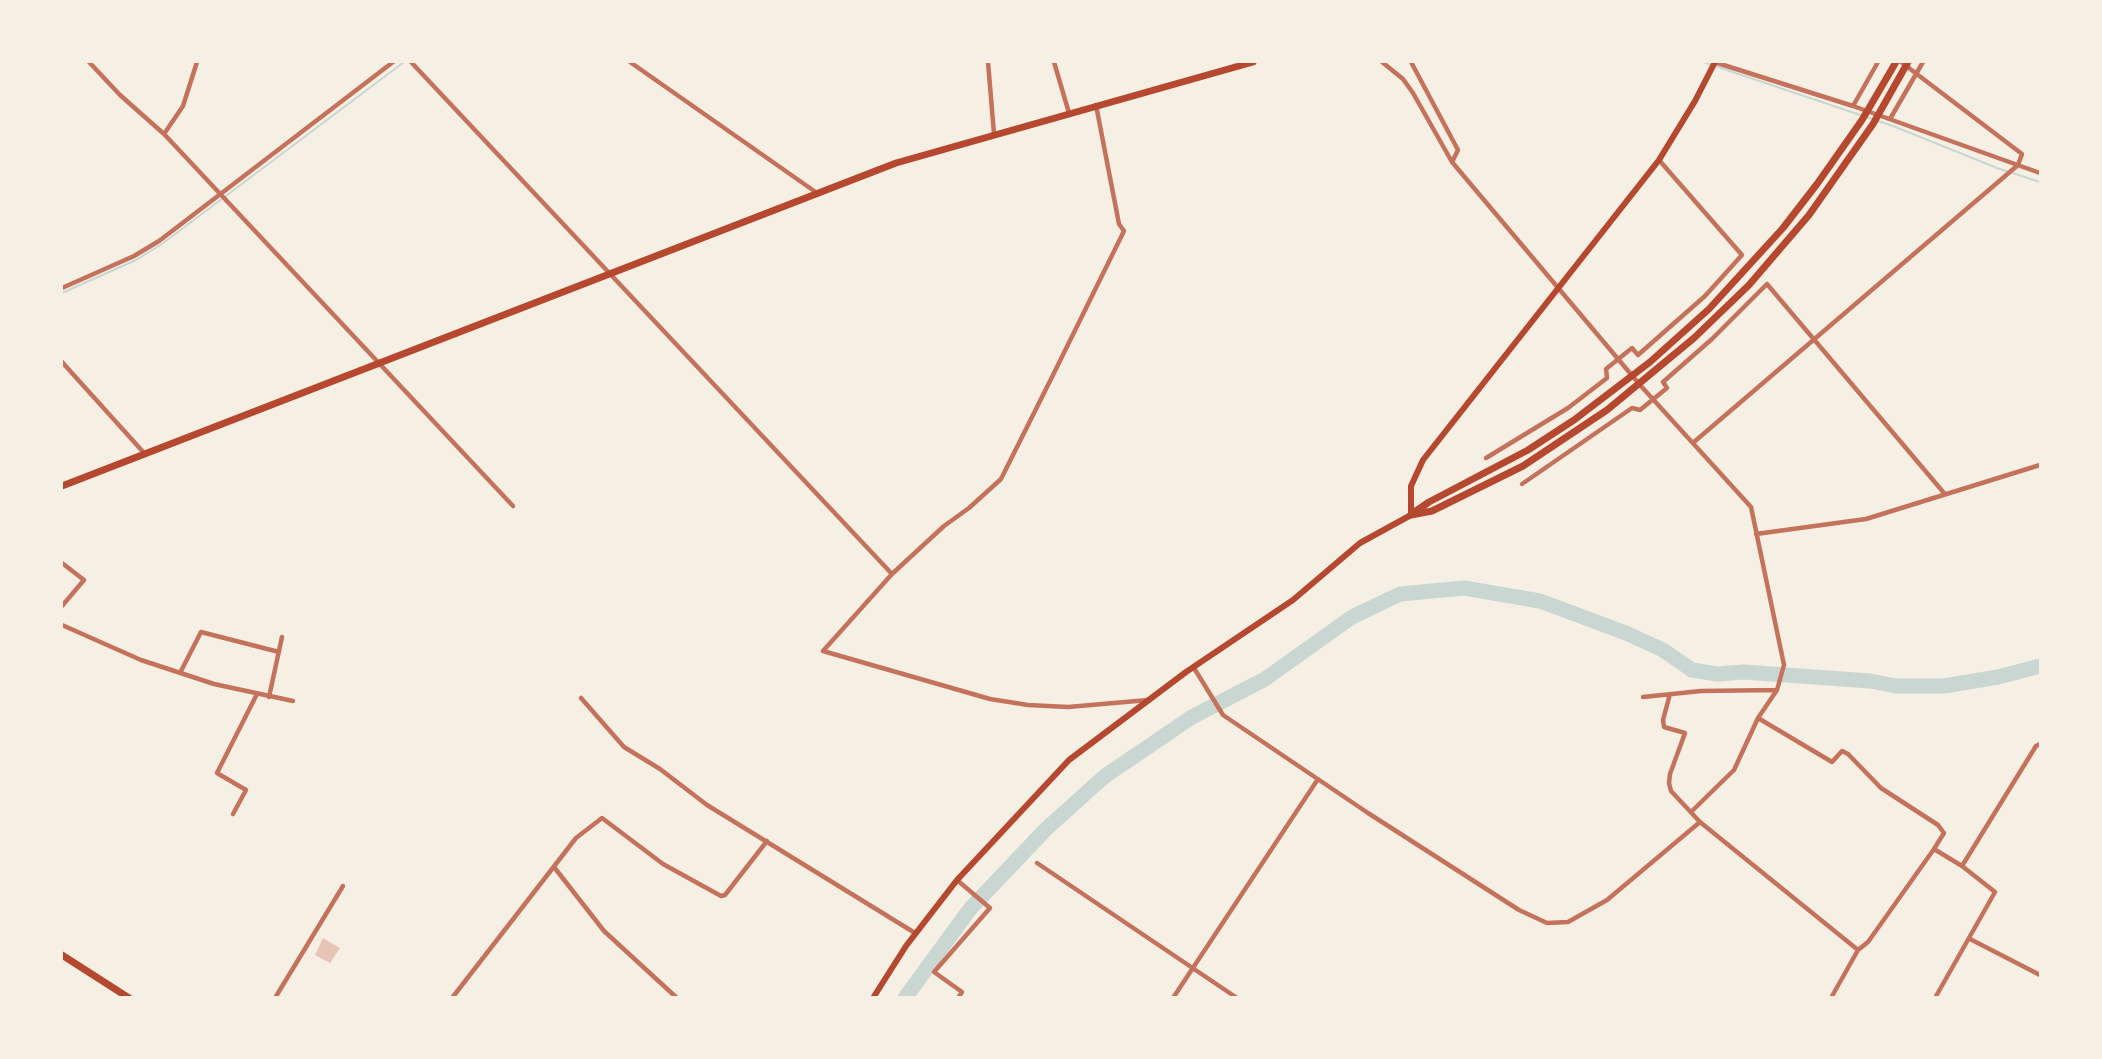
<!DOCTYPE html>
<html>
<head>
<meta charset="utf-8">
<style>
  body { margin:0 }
  #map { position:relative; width:2102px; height:1059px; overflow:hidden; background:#f6efe4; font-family:Signika,sans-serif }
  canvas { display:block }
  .frame { position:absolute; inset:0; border:63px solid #f6efe4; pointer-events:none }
</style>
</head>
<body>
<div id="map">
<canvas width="2102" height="1059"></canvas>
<div class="frame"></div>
</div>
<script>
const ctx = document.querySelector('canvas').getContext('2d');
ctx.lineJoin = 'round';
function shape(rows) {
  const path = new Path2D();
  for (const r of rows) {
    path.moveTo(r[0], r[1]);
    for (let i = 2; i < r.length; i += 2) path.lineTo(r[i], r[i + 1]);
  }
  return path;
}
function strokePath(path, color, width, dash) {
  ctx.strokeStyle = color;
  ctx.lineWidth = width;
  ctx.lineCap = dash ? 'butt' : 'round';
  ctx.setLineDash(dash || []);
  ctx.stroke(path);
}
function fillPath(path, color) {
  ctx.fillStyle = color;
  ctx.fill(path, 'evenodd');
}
const stream = shape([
  [1703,62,1893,126,1997,168,2040,182],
  [62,293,136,260,162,244,404,62]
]);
const river = shape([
  [905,998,970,909,1046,829,1105,776,1192,717,1265,679,1352,617,1400,594,1464,588,1540,601,1626,633,1663,650,1692,670,1717,674,1744,672,1870,681,1896,686,1944,686,1998,677,2040,666]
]);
const building = shape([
  [323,938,340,948,330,963,315,955]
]);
const minor = shape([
  [89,62,120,95,164,134,513,506],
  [411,62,892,574],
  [630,62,817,193],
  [988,62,994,134],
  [1054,62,1069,113],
  [1382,62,1403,79,1413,93,1452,162],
  [1411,62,1458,150,1452,162,1640,385,1751,507,1784,665,1777,690,1758,718,1734,770,1692,811],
  [1714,62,1853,106,2040,173],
  [1096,105,1119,224,1124,231,1052,377,1001,479,969,508,944,526,892,574,823,651,990,699,1028,705,1068,707,1148,700],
  [1853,106,1878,62],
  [1890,119,1923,62],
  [164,134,183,106,197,62],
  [62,288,134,256,159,241,393,62],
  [62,362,145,454],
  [1694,442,2018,165,2022,154,1901,62],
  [1486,458,1568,408,1607,378,1606,369,1632,348,1638,355,1705,296,1742,255,1659,160],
  [1522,484,1632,408,1640,410,1667,388,1663,382,1712,339,1767,284,1944,493],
  [1756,534,1866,519,2040,465],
  [62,563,84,580,62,606],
  [62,625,141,660,214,684,293,701],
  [1194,668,1223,715,1368,813,1519,910,1547,923,1568,922,1607,900,1700,822],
  [180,673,201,632,279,652],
  [1670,694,1663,720,1664,727,1685,733,1670,774,1669,783,1671,791,1700,822,1858,950],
  [269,697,282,637],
  [1643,697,1701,691,1777,690],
  [581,698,624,747,660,769,707,805,915,933],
  [1758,718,1832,762,1842,751,1848,754,1881,788,1938,825,1944,833,1934,849],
  [233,814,246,790,217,773,257,694],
  [1037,863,1237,998],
  [1962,866,2036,746,2040,744],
  [554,867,604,931,677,998],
  [957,880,990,908,934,972,962,992,958,998],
  [1970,939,2040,975],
  [275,998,343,886],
  [452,998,576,838,602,818,663,864,721,896,725,895,767,841],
  [1173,998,1318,779],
  [1831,998,1858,950,1868,942,1934,849,1962,866,1995,892,1935,998]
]);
const secondary = shape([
  [873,998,906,946,957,880,1069,760,1186,672,1293,600,1360,543,1411,515,1411,486,1423,460,1659,160,1695,101,1715,62]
]);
const primary = shape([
  [62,486,896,163,1253,62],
  [1413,513,1429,502,1528,450,1574,420,1650,362,1709,309,1783,228,1817,184,1862,120,1896,62],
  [1411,515,1432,511,1523,466,1607,410,1694,338,1749,285,1809,215,1873,124,1908,62],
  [62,955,129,998]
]);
strokePath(stream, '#c9d6d2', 2);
strokePath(river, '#c9d6d2', 15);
fillPath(building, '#e6c5b7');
strokePath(minor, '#c5725c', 4.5);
strokePath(secondary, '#b5482f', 6);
strokePath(primary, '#b5482f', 7);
</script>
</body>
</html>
